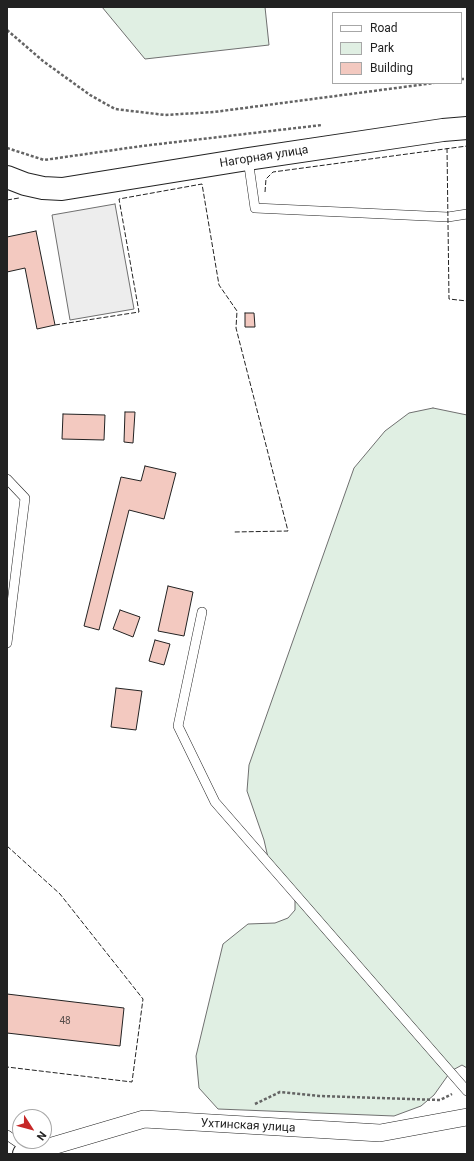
<!DOCTYPE html>
<html>
<head>
<meta charset="utf-8">
<style>
  body { margin:0 }
  #map { position:relative; width:474px; height:1161px; overflow:hidden; background:#fff; font-family:Roboto,sans-serif }
  canvas { display:block }
  .frame { position:absolute; inset:0; border:8px solid #222; pointer-events:none }
  .legend { position:absolute; left:332px; top:12px; width:130px; height:72px; box-sizing:border-box; background:#fff; border:1px solid #a7a7a7; margin:0; padding:5px 7px; list-style:none; font-size:12px; color:#222 }
  .legend li { display:flex; align-items:center; gap:8px; height:20px }
  .legend b { width:20px; border:1px solid #a7a7a7 }
  .north { position:absolute; left:12px; top:1109px; width:40px; height:40px; box-sizing:border-box; background:#fff; border:1px solid #a7a7a7; border-radius:50%; rotate:126deg; font-size:11px; font-weight:700; line-height:16px; text-align:center; color:#222 }
  .north::after { content:''; display:block; margin:auto; width:14px; height:18px; background:#c62828; clip-path:polygon(50% 0,100% 100%,50% 72%,0 100%) }
</style>
</head>
<body>
<div id="map">
<canvas width="474" height="1161"></canvas>
<div class="frame"></div>
<ul class="legend">
<li><b style="height:5px;background:#fff"></b>Road</li>
<li><b style="height:11px;background:#e0efe3"></b>Park</li>
<li><b style="height:11px;background:#f3c9c0"></b>Building</li>
</ul>
<div class="north">N</div>
</div>
<script>
const ctx = document.querySelector('canvas').getContext('2d');
ctx.lineJoin = 'round';
function fillPath(path, color) {
  ctx.fillStyle = color;
  ctx.fill(path, 'evenodd');
}
function shape(rows) {
  const path = new Path2D();
  for (const r of rows) {
    path.moveTo(r[0], r[1]);
    for (let i = 2; i < r.length; i += 2) path.lineTo(r[i], r[i + 1]);
  }
  return path;
}
function strokePath(path, color, width, dash) {
  ctx.strokeStyle = color;
  ctx.lineWidth = width;
  ctx.lineCap = dash ? 'butt' : 'round';
  ctx.setLineDash(dash || []);
  ctx.stroke(path);
}
function label(font, color, halo, rows, align = 'center') {
  ctx.font = font + ' Roboto,sans-serif';
  ctx.lineWidth = 3;
  ctx.setLineDash([]);
  ctx.textBaseline = 'middle';
  ctx.strokeStyle = halo;
  ctx.fillStyle = color;
  for (const [text, x, y, turn = 0] of rows) {
    ctx.save();
    ctx.translate(x, y);
    ctx.rotate((+turn || 0) * Math.PI / 180);
    ctx.textAlign = isNaN(turn) ? turn : align;
    if (halo) ctx.strokeText(text, 0, 0);
    ctx.fillText(text, 0, 0);
    ctx.restore();
  }
}
const green = shape([
  [102,7,265,7,269,45,145,59,102,7],
  [433,408,467,415,467,1068,462,1065,451,1071,434,1095,421,1106,394,1116,218,1109,199,1088,196,1056,223,944,248,924,275,923,288,918,295,910,295,891,269,862,264,840,247,791,249,765,354,468,385,431,409,413,433,408]
]);
const parking = shape([
  [115,204,134,309,70,320,52,215,115,204]
]);
const building = shape([
  [36,231,55,325,37,329,25,268,7,272,7,237,36,231],
  [245,313,254,313,255,327,245,327,245,313],
  [125,412,135,412,133,443,124,442,125,412],
  [63,414,105,415,104,440,62,439,63,414],
  [145,466,176,473,164,519,129,510,99,630,84,626,121,477,141,481,145,466],
  [168,586,193,592,184,636,158,631,168,586],
  [120,610,140,617,133,637,113,629,120,610],
  [155,640,170,644,164,665,149,661,155,640],
  [116,688,142,691,136,730,111,727,116,688],
  [7,994,124,1008,120,1046,7,1033,7,994]
]);
const path = shape([
  [7,30,43,61,90,95,115,109,165,115,214,112,434,83],
  [461,79,467,79],
  [7,148,44,160,142,146,322,125],
  [255,1104,280,1092,319,1096,440,1100,452,1094]
]);
const service = shape([
  [248,159,255,208,448,217,467,214],
  [7,479,25,498,7,643],
  [202,612,178,726,215,802,467,1091],
  [7,1135,29,1150]
]);
const minor = shape([
  [32,1152,144,1119,380,1133,467,1117]
]);
const tertiary = shape([
  [7,177,25,184,43,188,62,189,248,159,443,130,467,128]
]);
const secondary = shape([
  [24,1154,32,1152]
]);
const fence = shape([
  [447,148,449,299,467,301],
  [265,192,266,179,273,172,467,146],
  [7,200,19,198],
  [55,325,139,312,119,199,202,184,219,285,237,311,236,328,288,531,234,532],
  [7,846,60,894,143,999,132,1082,7,1067]
]);
const numberNames = [
  ["48",65,1021]
];
const streetNames = [
  ["Нагорная улица",264,157,-9],
  ["Ухтинская улица",248,1126,3]
];
fillPath(green, '#e0efe3');
strokePath(green, '#6f6f6f', 1);
fillPath(parking, '#ededed');
strokePath(parking, '#6f6f6f', 1);
fillPath(building, '#f3c9c0');
strokePath(building, '#222', 1);
strokePath(service, '#222', 10);
strokePath(minor, '#222', 18);
strokePath(tertiary, '#222', 24);
strokePath(secondary, '#222', 24);
strokePath(path, '#646464', 2.5, [3, 2]);
strokePath(service, '#fff', 9);
strokePath(minor, '#fff', 17);
strokePath(tertiary, '#fff', 22);
strokePath(secondary, '#fff', 22);
strokePath(fence, '#222', 1, [5, 2]);
label('10px', '#564c4a', null, numberNames);
label('12px', '#222', '#fff', streetNames);
</script>
</body>
</html>
